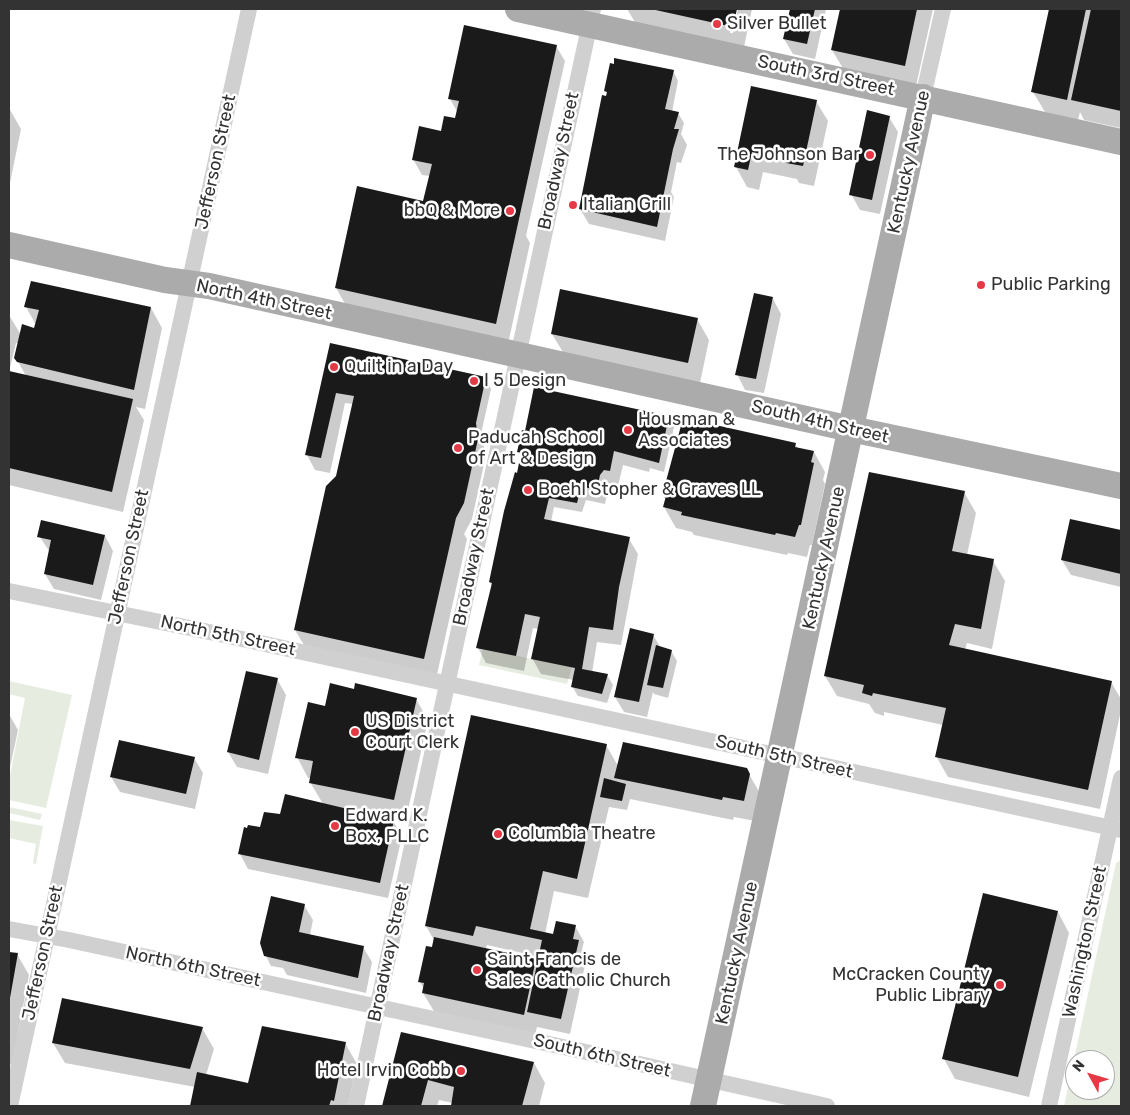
<!DOCTYPE html>
<html>
<head>
<meta charset="utf-8">
<style>
  body { margin:0 }
  #map { position:relative; width:1130px; height:1115px; overflow:hidden; background:#fff; font-family:Rubik,sans-serif }
  canvas { display:block }
  .frame { position:absolute; inset:0; border:10px solid #333; pointer-events:none }
  .north { position:absolute; left:1065px; top:1050px; width:50px; height:50px; box-sizing:border-box; background:#fff; border:1px solid #adadad; border-radius:50%; rotate:309deg; font-size:14px; font-weight:700; line-height:20px; text-align:center; color:#333 }
  .north::after { content:''; display:block; margin:auto; width:18px; height:22px; background:#e63946; clip-path:polygon(50% 0,100% 100%,50% 72%,0 100%) }
</style>
</head>
<body>
<div id="map">
<canvas width="1130" height="1115"></canvas>
<div class="frame"></div>
<div class="north">N</div>
</div>
<script>
const ctx = document.querySelector('canvas').getContext('2d');
ctx.lineJoin = 'round';
function fillPath(path, color) {
  ctx.fillStyle = color;
  ctx.fill(path, 'evenodd');
}
function shape(rows) {
  const path = new Path2D();
  for (const r of rows) {
    path.moveTo(r[0], r[1]);
    for (let i = 2; i < r.length; i += 2) path.lineTo(r[i], r[i + 1]);
  }
  return path;
}
function strokePath(path, color, width, dash) {
  ctx.strokeStyle = color;
  ctx.lineWidth = width;
  ctx.lineCap = dash ? 'butt' : 'round';
  ctx.setLineDash(dash || []);
  ctx.stroke(path);
}
function label(font, color, halo, rows, align = 'center') {
  ctx.font = font + ' Rubik,sans-serif';
  ctx.lineWidth = 5;
  ctx.setLineDash([]);
  ctx.textBaseline = 'middle';
  ctx.strokeStyle = halo;
  ctx.fillStyle = color;
  for (const [text, x, y, turn = 0] of rows) {
    ctx.save();
    ctx.translate(x, y);
    ctx.rotate((+turn || 0) * Math.PI / 180);
    ctx.textAlign = isNaN(turn) ? turn : align;
    if (halo) ctx.strokeText(text, 0, 0);
    ctx.fillText(text, 0, 0);
    ctx.restore();
  }
}
const green = shape([
  [483,649,572,667,567,684,479,665],
  [9,681,72,695,46,808,9,800,9,781,25,698,9,694],
  [9,807,42,814,40,820,9,813],
  [9,820,43,826,36,864,33,863,36,844,9,838],
  [1121,860,1121,1106,1064,1106,1116,863],
  [1075,1060,1105,1060,1105,1090,1075,1090]
]);
const shadow = shape([
  [627,9,735,9,730,33,733,33,738,9,752,9,744,47,636,24],
  [791,9,826,9,815,59,793,54,784,39],
  [841,9,933,9,916,86,844,70,832,50],
  [1048,9,1121,9,1121,128,1084,120,1080,112,1078,120,1045,112,1033,92,1051,9],
  [556,46,565,61,526,236,530,243,508,344,348,309,336,288,358,188,424,202,430,176,422,175,413,159,456,120,458,113,450,99],
  [673,71,678,81,672,112,678,113,684,123,681,134,687,145,681,163,677,162,671,192,674,197,665,241,589,224,580,209,609,98,606,91],
  [752,88,816,101,828,121,814,186,799,183,797,179,763,172,759,190,747,187,736,167],
  [9,108,21,129,9,188],
  [889,117,898,132,880,214,860,210,851,194],
  [773,299,781,314,764,393,745,390,737,374],
  [26,307,151,308,162,328,145,409,136,407,144,420,123,512,9,485,9,315,21,335,35,329,36,325],
  [16,343,19,343,16,358,26,376,9,372],
  [697,319,709,340,700,383,564,354,552,334],
  [331,344,486,379,491,389,481,434,486,455,472,519,464,534,467,539,436,679,307,650,295,630,338,476,353,404,345,403,330,473,315,470,307,455],
  [668,417,674,427,664,472,650,468,649,472,623,465,618,486,613,485,608,490,605,504,586,500,582,512,554,507,551,522,629,539,638,554,621,645,597,642,592,673,607,675,613,685,607,703,578,696,572,686,574,680,541,674,532,658,539,629,533,628,524,671,486,663,478,648,492,586,490,582,518,474,522,457,519,451],
  [795,444,798,449,814,452,825,472,823,480,825,484,812,545,810,545,807,557,788,553,787,555,694,535,692,532,676,528,664,507,666,500,663,496],
  [964,492,976,513,967,555,993,561,1005,581,992,649,967,643,965,650,1111,682,1121,699,1121,710,1100,809,948,777,936,756,943,725,884,712,884,716,875,713,869,704,837,696,825,676],
  [1071,520,1121,531,1121,587,1071,575,1062,560],
  [39,536,105,536,113,551,101,600,54,589,45,574,50,552],
  [653,635,661,648,671,651,677,661,668,698,654,694,653,692,647,717,624,712,615,697],
  [277,679,286,695,268,774,237,767,228,752],
  [355,691,416,699,428,720,406,819,354,809,354,811,393,821,402,836,388,898,248,869,240,854,261,828,281,815,323,804,310,782,311,778,308,778,297,757,326,707],
  [9,714,18,730,9,772],
  [606,745,618,766,746,769,761,795,755,821,734,817,733,820,630,799,627,810,609,807,588,898,554,891,545,934,554,936,575,926,584,942,582,949,587,956,570,1034,537,1027,535,1035,435,1013,423,993,424,989,420,982,434,940,426,926],
  [487,945,540,957,538,965,536,960,486,949],
  [194,758,203,773,195,809,120,792,111,777],
  [304,905,313,920,310,935,363,947,372,962,366,993,287,975,283,968,271,966,266,956],
  [1058,912,1069,933,1029,1097,955,1079,944,1059],
  [9,953,17,954,29,975,12,1065,9,1064],
  [202,1028,214,1049,206,1075,249,1085,345,1043,357,1064,348,1106,191,1106,195,1087,65,1063,53,1043],
  [402,1034,534,1063,545,1083,539,1106,452,1106,453,1103,439,1100,437,1106,383,1106]
]);
const building = shape([
  [651,9,737,9,733,27],
  [790,9,815,9,807,44,783,39],
  [840,9,917,9,905,66,831,50],
  [1049,9,1086,9,1067,100,1031,92],
  [1091,9,1121,9,1121,111,1071,100],
  [464,25,557,45,496,324,335,288,357,186,423,201,432,164,412,160,419,126,441,131,444,116,455,118,459,101,448,99],
  [614,58,674,70,665,109,679,112,674,129,679,129,673,149,657,227,579,209,602,95,606,96,607,92,604,91,610,63,614,64],
  [751,86,817,100,803,166,786,163,787,159,752,152,748,170,734,167],
  [867,110,890,116,872,200,849,195],
  [31,281,151,307,134,390,17,362,14,358,22,324,34,328,39,310,24,307],
  [560,289,698,318,688,363,551,334],
  [754,293,773,297,756,379,735,375],
  [330,343,486,377,476,423,478,439,464,503,456,518,424,659,294,630,326,486,336,476,354,396,336,393,321,458,305,455],
  [9,371,133,399,112,492,9,468],
  [534,387,669,416,659,463,614,451,610,471,604,470,600,475,597,489,581,487,577,503,549,498,544,519,630,537,619,587,613,630,589,627,582,669,608,674,602,694,571,687,575,668,531,659,540,617,525,614,516,656,476,648,492,583,489,582,504,511,515,472,517,473,521,453,517,452,522,430,525,431],
  [682,422,702,426,702,422,796,443,795,447,814,451,811,462,814,463,801,525,799,525,795,537,776,533,775,535,681,515,682,512,663,507,666,496,662,496],
  [869,472,965,491,952,551,994,559,981,629,955,624,949,645,1112,681,1088,790,935,757,946,708,873,693,872,696,862,693,864,685,824,676],
  [1070,519,1121,530,1121,574,1061,560],
  [41,520,105,535,93,585,44,574,51,540,37,537],
  [630,628,654,634,639,702,614,697],
  [656,645,672,650,663,688,647,685],
  [246,671,278,678,259,760,227,752],
  [330,683,354,689,355,683,417,698,394,800,309,783,313,761,295,758,308,702,325,706],
  [471,715,607,744,577,879,543,871,530,929,553,934,556,921,576,925,573,939,579,940,561,1019,527,1012,542,940,476,926,473,936,425,926],
  [119,740,195,757,186,794,110,777],
  [623,742,747,768,750,774,744,801,723,797,722,800,614,778],
  [604,778,626,784,622,801,600,797],
  [285,794,394,820,380,883,238,854,244,827,247,828,248,825,260,827,264,812,280,814],
  [983,893,1058,911,1018,1077,942,1059],
  [271,896,305,904,299,932,364,946,358,978,264,956,260,943],
  [434,937,536,959,524,1015,422,993,424,983,418,982,426,946,432,947],
  [9,952,18,953,10,998,9,998],
  [62,998,203,1027,190,1069,52,1043],
  [262,1026,346,1042,334,1101,331,1100,329,1106,190,1106,197,1072,248,1083],
  [401,1032,534,1062,522,1106,451,1106,454,1087,428,1080,421,1106,382,1106]
]);
const street = shape([
  [923,97,943,9],
  [9,591,219,634,1121,830],
  [9,929,69,940,577,1050,827,1106],
  [10,1106,249,9],
  [356,1106,593,9],
  [1049,1106,1121,778]
]);
const primary = shape([
  [518,9,1121,142],
  [9,245,165,280,209,286,851,429,1121,486],
  [703,1106,923,97]
]);
const markers = [
  [717,24,5,"#e63946"],
  [870,155,5,"#e63946"],
  [573,205,5,"#e63946"],
  [510,211,5,"#e63946"],
  [981,285,5,"#e63946"],
  [334,367,5,"#e63946"],
  [474,381,5,"#e63946"],
  [628,430,5,"#e63946"],
  [458,448,5,"#e63946"],
  [528,490,5,"#e63946"],
  [355,732,5,"#e63946"],
  [335,826,5,"#e63946"],
  [498,834,5,"#e63946"],
  [477,970,5,"#e63946"],
  [1000,985,5,"#e63946"],
  [461,1071,5,"#e63946"]
];
const poiNames = [
  ["Silver Bullet",727,24],
  ["The Johnson Bar",860,155,"right"],
  ["Italian Grill",583,205],
  ["bbQ & More",500,211,"right"],
  ["Public Parking",991,285],
  ["Quilt in a Day",344,367],
  ["I 5 Design",484,381],
  ["Housman &",638,420],
  ["Associates",638,441],
  ["Paducah School",468,438],
  ["of Art & Design",468,459],
  ["Boehl Stopher & Graves LL",538,490],
  ["US District",365,722],
  ["Court Clerk",365,743],
  ["Edward K.",345,816],
  ["Box, PLLC",345,837],
  ["Columbia Theatre",508,834],
  ["Saint Francis de",487,960],
  ["Sales Catholic Church",487,981],
  ["McCracken County",990,975,"right"],
  ["Public Library",990,996,"right"],
  ["Hotel Irvin Cobb",451,1071,"right"]
];
const streetNames = [
  ["South 3rd Street",826,76,12],
  ["Broadway Street",559,161,-78],
  ["Jefferson Street",216,162,-78],
  ["Kentucky Avenue",909,162,-78],
  ["North 4th Street",264,300,12],
  ["South 4th Street",820,422,13],
  ["Jefferson Street",129,557,-78],
  ["Broadway Street",474,557,-78],
  ["Kentucky Avenue",824,558,-78],
  ["North 5th Street",228,636,12],
  ["South 5th Street",784,757,13],
  ["Washington Street",1085,942,-78],
  ["Jefferson Street",43,953,-78],
  ["Broadway Street",389,953,-78],
  ["Kentucky Avenue",737,953,-78],
  ["North 6th Street",193,967,12],
  ["South 6th Street",602,1056,13]
];
fillPath(green, '#e6ecdf');
fillPath(shadow, '#0003');
fillPath(building, '#1a1a1a');
strokePath(street, '#d0d0d0', 16);
strokePath(primary, '#ababab', 26);
for (const [x, y, r, color] of markers) {
  const dot = new Path2D();
  dot.arc(x, y, r, 0, 2 * Math.PI);
  ctx.fillStyle = color;
  ctx.fill(dot);
  strokePath(dot, '#fff', 2);
}
label('18px', '#333', '#fff', poiNames, 'left');
label('18px', '#333', '#fff', streetNames);
</script>
</body>
</html>
